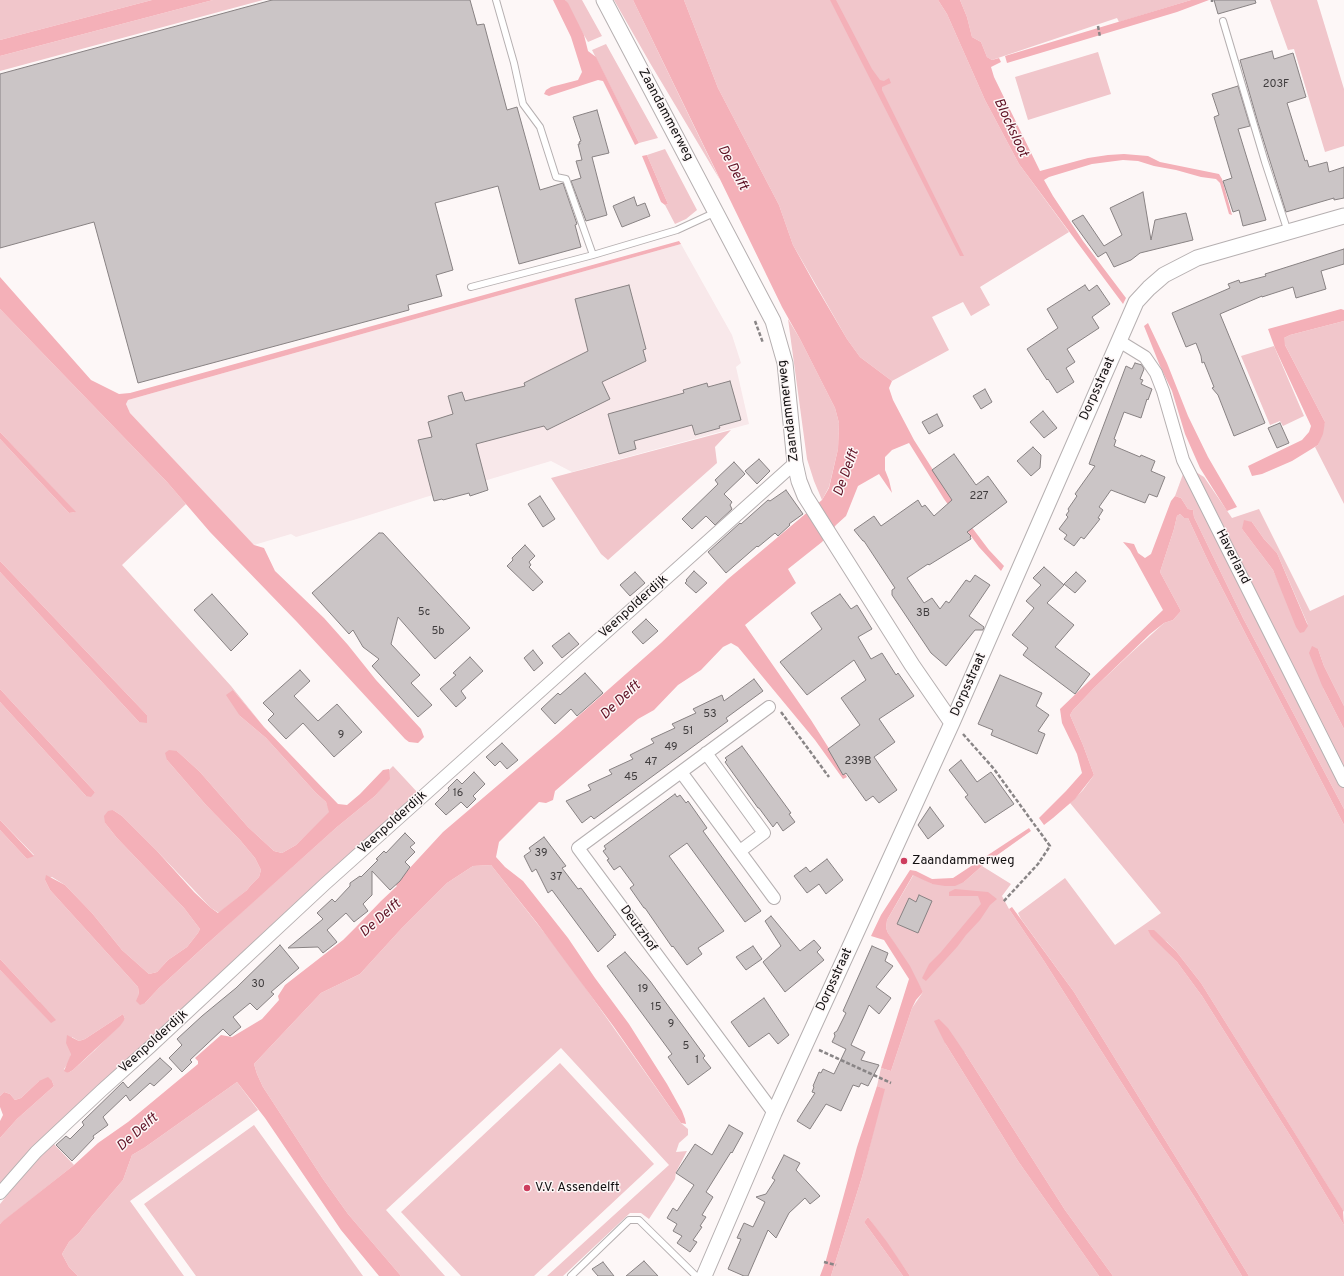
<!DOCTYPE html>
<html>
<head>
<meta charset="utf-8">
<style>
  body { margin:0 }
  canvas { display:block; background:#fdf7f7 }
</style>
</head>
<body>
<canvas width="1344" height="1276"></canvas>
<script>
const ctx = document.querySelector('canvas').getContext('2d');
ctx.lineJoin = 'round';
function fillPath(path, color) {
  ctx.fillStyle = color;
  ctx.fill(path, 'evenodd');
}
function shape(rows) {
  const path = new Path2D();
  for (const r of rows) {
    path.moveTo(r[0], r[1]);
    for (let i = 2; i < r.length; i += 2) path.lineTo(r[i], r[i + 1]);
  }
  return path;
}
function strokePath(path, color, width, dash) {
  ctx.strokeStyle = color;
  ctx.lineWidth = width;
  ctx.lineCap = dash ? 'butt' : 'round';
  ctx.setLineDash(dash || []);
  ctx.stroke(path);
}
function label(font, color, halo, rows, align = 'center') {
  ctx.font = font + ' Overpass,sans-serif';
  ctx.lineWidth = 3;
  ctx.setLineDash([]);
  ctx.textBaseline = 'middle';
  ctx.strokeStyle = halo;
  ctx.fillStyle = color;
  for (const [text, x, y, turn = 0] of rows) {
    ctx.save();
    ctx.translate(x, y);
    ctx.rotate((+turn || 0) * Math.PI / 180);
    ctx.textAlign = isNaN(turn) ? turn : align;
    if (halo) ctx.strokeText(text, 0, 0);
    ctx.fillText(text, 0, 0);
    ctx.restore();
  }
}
const built = shape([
  [681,244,732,335,741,363,736,367,749,424,572,472,551,461,467,486,426,497,360,518,296,537,291,534,254,545,130,413,126,404,128,400]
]);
const green = shape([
  [0,0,152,0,0,40],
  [213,0,263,0,0,71,0,56],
  [565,0,582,0,602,36,588,42,570,11],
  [614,0,633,0,720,180,650,63],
  [684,0,938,0,947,14,985,100,1019,164,1069,232,980,287,990,305,971,316,963,302,932,317,949,350,892,381,860,357,847,339,793,245,779,205,718,88],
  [960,0,1191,0,1119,22,1117,18,992,60,987,57,981,42,972,37,967,17],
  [1270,0,1317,0,1344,89,1344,146,1325,152,1294,49,1288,50],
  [606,44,658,138,639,143,592,50],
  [1098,52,1111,94,1028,120,1015,77],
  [665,149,697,210,686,219,675,224,665,205,668,204,647,155],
  [0,309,167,482,186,504,122,565,231,686,264,727,233,690,240,716,266,738,316,793,326,802,330,812,296,845,282,853,274,851,248,827,200,772,177,751,167,760,206,805,240,840,255,858,261,870,259,877,251,885,247,890,219,913,211,908,157,851,122,816,113,810,105,823,117,838,184,908,200,929,198,933,187,947,168,960,157,972,149,974,122,950,92,913,65,885,52,877,45,880,50,890,138,987,139,994,145,1003,159,988,241,913,337,827,375,796,389,779,389,770,393,766,418,793,0,1185,0,1138,17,1119,54,1086,52,1081,39,1081,21,1098,15,1100,10,1094,4,1092,0,1096,0,970,51,1022,39,1001,0,959,0,830,27,859,34,855,0,820,0,702,86,796,95,792,0,689,0,572,139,722,147,715,0,561,0,439,69,513,75,512,0,432],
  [123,1014,125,1019,95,1050,73,1070,68,1073,64,1069,69,1062,71,1054,72,1037,79,1041,85,1039],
  [788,319,800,339,835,408,839,423,838,449,829,487,822,500,814,481,807,459],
  [1344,321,1344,504,1315,447,1318,445,1325,422,1283,341,1284,338,1290,335],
  [1274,346,1304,416,1283,426,1280,421,1270,425,1241,356],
  [731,430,715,447,717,463,608,560,601,554,551,478],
  [1186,466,1204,477,1232,518,1259,509,1310,611,1344,595,1344,706,1324,666,1318,649,1323,688,1344,729,1344,809,1243,618,1194,517,1193,510,1188,509,1181,498,1175,496],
  [1252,522,1264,539,1277,553,1308,625,1285,597,1273,570,1242,529],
  [1180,514,1184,518,1188,518,1209,563,1344,825,1344,1212,1201,983,1176,951,1167,942,1149,930,1152,936,1177,962,1202,996,1293,1140,1344,1225,1344,1276,1249,1276,1074,992,1021,919,1018,913,1065,878,1115,945,1161,913,1070,803,1083,790,1094,775,1083,745,1070,715,1073,710,1094,688,1131,653,1164,623,1173,620,1181,611,1160,572,1174,529,1177,516],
  [491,865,565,959,681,1123,688,1129,688,1135,679,1143,676,1152,687,1151,676,1172,675,1179,649,1219,641,1213,630,1213,563,1276,547,1276,669,1165,561,1048,386,1210,445,1276,401,1276,348,1214,323,1179,263,1087,257,1074,254,1064,321,993,360,974,402,928,447,883,473,866],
  [982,866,1011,884,1002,896,1009,909,1044,961,1197,1201,1242,1276,1113,1276,1065,1210,965,1053,945,1043,1018,1161,1099,1276,910,1276,868,1217,864,1222,903,1276,831,1276,862,1177,884,1089,877,1086,881,1068,891,1071,912,1008,923,992,888,933,886,928,887,920,914,874,932,884,964,882],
  [560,1063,654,1164,534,1276,461,1276,401,1212],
  [237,1082,258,1110,130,1201,184,1276,78,1276,69,1267,62,1254,69,1242,79,1233,92,1216,123,1180,132,1155,144,1148],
  [254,1125,363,1276,196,1276,144,1204],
  [53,1143,74,1165,0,1224,0,1204,26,1172]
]);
const water = shape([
  [152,0,213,0,0,56,0,40],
  [553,0,565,0,568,3,584,35,588,51,596,57,639,143,635,145,603,81,598,80,549,96,544,94,546,90,551,87,578,80,582,72,571,37],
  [633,0,684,0,718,88,779,205,793,245,814,283,847,339,860,357,892,381,889,388,893,400,914,440,958,509,989,550,1004,566,1001,571,979,547,944,499,909,443,892,450,885,457,885,470,889,480,892,493,879,474,858,486,846,516,836,525,822,542,788,569,796,583,745,625,811,720,847,777,843,779,815,740,738,647,731,643,723,647,701,670,678,685,654,710,638,719,555,791,553,800,546,803,539,802,499,842,496,857,505,867,523,881,568,938,595,978,629,1024,667,1084,682,1111,685,1119,686,1124,681,1123,614,1027,537,923,491,865,473,866,447,883,402,928,360,974,321,993,254,1064,257,1074,263,1087,323,1179,348,1214,401,1276,379,1276,341,1230,265,1118,237,1082,144,1148,132,1155,123,1180,92,1216,79,1233,69,1242,62,1254,69,1267,78,1276,0,1276,0,1224,3,1221,74,1165,98,1143,128,1122,198,1064,198,1061,195,1058,221,1035,232,1037,262,1019,279,1000,278,996,285,985,343,940,357,926,381,901,397,886,395,884,443,832,558,734,661,643,728,579,822,500,829,488,838,449,839,423,835,408,800,339,782,307],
  [830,0,836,0,872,69,880,80,884,81,889,78,891,83,882,87,882,90,964,256,960,256],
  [938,0,960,0,967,17,972,37,981,42,987,57,992,60,999,58,1001,62,991,67,994,77,1040,171,1088,158,1108,155,1124,154,1148,156,1160,162,1219,174,1222,179,1232,215,1229,214,1220,183,1216,179,1201,177,1176,170,1154,166,1138,161,1123,160,1092,164,1049,177,1044,180,1053,196,1083,241,1126,298,1123,304,1019,164,985,100,947,14],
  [1191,0,1209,0,1177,12,1007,63,1005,56],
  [647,155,668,204,665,205,661,202,642,156],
  [679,241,681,244,128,400,126,404,130,413,254,545,264,548,275,571,324,618,348,645,376,680,421,729,424,737,418,743,409,742,405,739,297,622,210,532,167,482,0,309,0,277,91,380,119,394,130,393],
  [1341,309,1344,310,1344,321,1290,335,1284,338,1285,345,1325,422,1323,434,1318,445,1292,461,1262,474,1252,476,1248,466,1302,440,1309,432,1311,426,1275,348,1268,329],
  [1148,323,1167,363,1188,416,1208,457,1237,507,1227,511,1200,468,1185,434,1172,391,1160,366,1144,326],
  [0,432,76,512,69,513,0,439],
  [1175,496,1181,498,1188,509,1193,510,1194,517,1243,618,1344,809,1344,825,1209,563,1188,518,1184,518,1180,514,1177,516,1174,529,1160,572,1181,611,1173,620,1164,623,1150,634,1094,688,1073,710,1070,715,1083,745,1094,775,1075,799,1053,818,1044,825,1039,818,1066,791,1082,773,1077,754,1062,723,1060,709,1163,610,1130,550,1123,542,1134,544,1138,553,1145,558,1151,554,1171,501],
  [1244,520,1252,522,1264,539,1277,553,1308,626,1304,632,1300,633,1296,627,1273,570,1242,529],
  [0,561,147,715,147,723,139,722,0,572],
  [1312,646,1318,649,1324,666,1344,706,1344,729,1323,688,1309,653],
  [0,689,95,792,91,797,86,796,0,702],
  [233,690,264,727,338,804,347,805,360,794,383,770,389,769,390,779,375,796,337,827,207,944,159,988,145,1003,140,1005,136,1001,139,994,138,987,50,890,45,880,46,875,65,885,92,913,122,950,149,974,157,972,168,960,187,947,198,933,200,929,184,908,117,838,105,823,104,816,108,811,113,810,122,816,157,851,194,892,211,908,218,913,247,890,251,885,259,877,261,870,255,858,240,840,206,805,167,760,165,753,169,750,177,751,200,772,248,827,274,851,282,853,296,845,329,812,326,802,316,793,266,738,240,716,226,695],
  [0,820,34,856,27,859,0,830],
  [1029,828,1031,831,982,866,964,882,955,886,945,886,932,884,913,875,887,920,886,928,888,933,910,966,923,992,916,1000,912,1008,891,1071,881,1068,909,979,884,940,871,936,881,915,910,870,916,871,932,879,953,878],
  [955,889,988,892,997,899,990,905,980,920,966,935,957,947,926,981,922,978,929,964,941,952,981,904,978,896,949,896,949,892],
  [1012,907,1074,992,1249,1276,1242,1276,1197,1201,1044,961,1009,909],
  [1148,930,1154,930,1176,951,1201,983,1343,1210,1344,1225,1293,1140,1202,996,1177,962,1151,936],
  [0,959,39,1001,56,1020,51,1023,0,970],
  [123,1014,125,1019,120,1026,73,1070,68,1073,64,1071,71,1054,66,1043,67,1035,79,1041,85,1039],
  [939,1019,948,1028,965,1053,1065,1210,1113,1276,1099,1276,1018,1161,945,1043,934,1021],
  [48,1077,52,1081,54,1086,17,1119,0,1138,0,1121,3,1115,0,1107,0,1096,4,1092,10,1094,15,1100,21,1098,39,1081],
  [877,1086,885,1089,862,1177,831,1276,820,1276,826,1260,857,1147],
  [868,1217,887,1242,910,1276,903,1276,864,1222]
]);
const building = shape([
  [272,0,470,0,477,25,484,24,507,110,517,107,540,190,563,183,577,224,575,225,581,247,519,264,498,186,435,203,453,270,436,275,442,296,408,305,409,310,138,383,94,222,0,248,0,74,272,0],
  [1214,0,1255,0,1256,3,1218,14,1214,0],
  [1272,51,1274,59,1293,53,1306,97,1287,103,1305,161,1307,160,1309,167,1327,162,1329,172,1344,167,1344,198,1334,200,1334,198,1286,212,1258,123,1240,60,1272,51],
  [1238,86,1250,126,1238,129,1266,220,1243,226,1239,210,1233,212,1223,181,1232,178,1214,117,1219,115,1212,94,1238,86],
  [597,110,609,153,592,157,607,215,586,221,571,181,581,178,576,161,582,160,578,144,580,144,579,142,581,141,573,117,597,110],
  [1143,192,1151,240,1155,220,1186,213,1193,240,1140,253,1131,260,1114,267,1106,252,1098,257,1072,221,1083,215,1104,246,1122,235,1110,208,1143,192],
  [634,197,637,206,645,203,650,216,622,227,613,206,634,197],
  [1344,249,1344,264,1321,271,1326,289,1296,298,1293,287,1262,297,1262,296,1220,314,1265,423,1234,436,1218,395,1212,388,1214,387,1204,362,1202,363,1201,356,1196,343,1186,347,1172,313,1230,288,1228,284,1239,280,1240,283,1266,276,1265,274,1344,249],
  [629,285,646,349,643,350,646,361,602,382,610,399,547,430,544,426,476,444,488,490,470,496,469,493,443,500,442,499,434,501,418,440,432,437,428,422,453,414,448,396,462,392,465,401,525,386,524,383,588,351,575,299,629,285],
  [1085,285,1089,291,1097,285,1110,304,1092,317,1099,328,1067,349,1075,362,1066,368,1074,382,1057,393,1048,379,1047,380,1027,349,1058,328,1047,309,1085,285],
  [1135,363,1142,365,1144,369,1140,379,1143,380,1141,384,1152,389,1148,400,1147,399,1141,418,1124,412,1114,439,1116,440,1114,446,1140,457,1141,455,1155,461,1151,471,1165,477,1157,497,1149,494,1145,503,1111,490,1099,507,1103,510,1098,518,1100,519,1084,539,1081,537,1074,546,1064,539,1067,535,1059,529,1068,517,1066,515,1069,511,1068,509,1077,496,1075,494,1095,466,1089,464,1126,366,1132,369,1135,363],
  [730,381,741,420,719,426,720,428,695,435,692,425,634,441,636,449,619,454,608,414,684,393,683,390,707,383,708,387,730,381],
  [985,389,992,402,981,409,973,396,985,389],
  [1043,411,1057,428,1044,438,1030,422,1043,411],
  [937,414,943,426,929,434,922,422,937,414],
  [1280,423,1289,443,1277,448,1268,428,1280,423],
  [1033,447,1041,455,1040,468,1031,476,1017,461,1033,447],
  [954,454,976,485,988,476,1007,502,967,532,971,536,970,537,971,539,929,565,928,564,907,578,924,603,932,598,940,609,946,601,949,603,966,580,970,582,975,575,990,585,969,616,984,627,983,630,975,630,946,666,931,653,892,595,892,590,895,588,864,541,863,541,854,530,874,516,881,526,918,500,922,507,925,505,934,516,952,500,932,470,954,454],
  [759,459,770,471,757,484,745,471,759,459],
  [734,462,745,474,724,494,732,502,730,505,732,509,715,525,706,516,692,529,682,519,718,484,715,480,734,462],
  [786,490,803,514,789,524,790,525,778,536,775,533,758,547,757,546,726,573,708,552,740,523,741,524,768,500,770,501,786,490],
  [540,496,555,519,543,527,528,504,540,496],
  [379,533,383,533,470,628,435,659,398,617,391,644,420,675,411,683,432,705,418,717,372,666,379,659,363,647,353,630,349,634,312,593,379,533],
  [525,545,535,556,529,562,531,565,529,567,543,582,533,591,507,566,513,560,512,558,525,545],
  [1044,567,1064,585,1047,603,1074,625,1055,647,1090,674,1075,694,1023,655,1028,648,1012,635,1034,608,1026,601,1041,585,1033,578,1044,567],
  [694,571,707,583,696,593,685,583,687,581,686,580,694,571],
  [635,572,645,583,630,596,620,585,635,572],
  [1076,572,1086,581,1075,593,1064,584,1076,572],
  [212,594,248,634,231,651,194,610,212,594],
  [840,594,851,609,857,605,872,629,858,637,871,659,882,653,896,675,898,673,914,696,879,719,895,742,874,757,897,790,879,803,873,796,866,801,846,773,843,775,828,749,860,725,841,698,866,680,854,660,807,695,780,662,822,629,811,613,840,594],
  [646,619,658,631,643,644,632,632,646,619],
  [569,633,579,644,562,658,552,646,569,633],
  [533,650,543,663,534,671,524,658,533,650],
  [470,657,483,671,461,691,466,698,456,707,440,689,456,675,453,673,470,657],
  [300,670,310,681,294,696,318,721,337,704,362,732,334,757,303,723,286,739,268,720,274,714,263,703,300,670],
  [585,673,603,693,577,716,571,709,555,724,541,709,558,693,560,695,585,673],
  [1000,675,1042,693,1036,706,1049,715,1038,731,1045,734,1037,754,991,735,993,730,978,724,1000,675],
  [754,679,763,691,726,718,728,721,594,819,591,816,582,823,566,801,591,790,588,785,612,774,609,770,633,759,630,755,654,743,651,739,675,728,672,724,696,713,693,709,722,695,724,701,754,679],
  [502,743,518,760,507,769,500,761,495,766,486,757,502,743],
  [742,746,791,813,789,814,795,822,783,831,777,822,773,827,759,808,758,808,725,762,727,760,725,758,742,746],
  [961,760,977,782,991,772,1014,804,985,823,965,797,968,795,949,770,961,760],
  [474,772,485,784,473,796,476,799,467,808,461,802,446,815,435,804,449,790,448,788,457,779,462,784,474,772],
  [675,794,677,797,680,795,686,803,688,801,707,828,703,831,761,911,745,922,687,843,669,856,724,931,698,948,702,954,687,965,673,946,672,947,645,908,644,908,630,888,634,885,620,866,614,870,607,860,609,859,603,851,606,849,604,846,675,794],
  [930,807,944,826,928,839,918,825,930,807],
  [405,833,415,843,410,847,415,852,405,862,410,867,400,881,390,890,372,871,372,895,363,904,368,911,354,922,346,913,327,930,337,942,323,953,318,947,288,948,323,919,317,913,332,899,335,902,350,886,350,883,360,876,361,877,378,860,376,859,384,851,386,853,405,833],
  [544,837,566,866,562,868,578,889,581,888,616,935,613,936,614,937,598,952,552,890,548,893,536,869,532,872,524,856,531,851,529,848,544,837],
  [827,859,843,880,826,894,819,884,807,893,794,876,806,867,810,872,827,859],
  [919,895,932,901,918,933,897,924,909,898,916,902,919,895],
  [771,916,800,951,814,940,821,948,817,952,824,960,785,992,763,962,781,946,765,921,771,916],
  [280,945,299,968,271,992,274,994,257,1010,250,1003,233,1017,241,1027,230,1036,223,1029,190,1060,192,1062,182,1072,169,1058,182,1045,177,1039,202,1016,236,988,280,945],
  [753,946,762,959,746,970,736,957,753,946],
  [872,946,888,953,885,961,893,966,876,987,891,998,879,1014,869,1005,851,1045,865,1052,861,1060,879,1065,868,1086,861,1083,859,1087,853,1085,841,1111,826,1104,810,1129,797,1121,815,1093,812,1092,814,1087,813,1086,819,1072,821,1073,823,1069,834,1074,846,1049,832,1042,835,1036,834,1033,837,1031,846,1013,843,1011,872,946],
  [625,952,650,981,705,1056,703,1058,711,1068,688,1085,668,1057,672,1054,607,966,625,952],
  [764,998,789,1035,778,1044,769,1033,749,1047,731,1022,764,998],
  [160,1058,172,1069,154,1086,150,1083,130,1101,126,1095,103,1117,108,1125,93,1136,94,1138,72,1161,56,1145,66,1136,70,1139,84,1125,82,1122,123,1082,128,1088,160,1058],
  [729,1125,743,1133,732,1153,731,1152,706,1192,713,1197,702,1215,706,1217,700,1226,702,1227,693,1240,697,1242,690,1252,677,1243,682,1236,673,1231,677,1224,667,1218,673,1208,677,1211,694,1185,676,1173,695,1144,712,1155,729,1125],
  [784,1155,800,1163,796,1170,820,1196,810,1204,805,1198,789,1213,776,1238,768,1230,748,1276,744,1276,728,1269,741,1239,737,1238,744,1223,753,1227,765,1202,756,1197,766,1194,775,1180,772,1178,784,1155],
  [644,1261,658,1276,626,1276,644,1261],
  [603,1262,614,1276,598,1276,592,1269,603,1262]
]);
const path = shape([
  [1212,0,1212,2],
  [1098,26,1100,37],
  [755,321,763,343],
  [781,712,829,777],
  [963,734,994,769,1050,846,1038,864,1003,902],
  [819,1050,891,1083],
  [824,1262,836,1265]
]);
const service = shape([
  [496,0,514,63,523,104,540,127,556,177,566,179,593,255,677,230,716,212],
  [1223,21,1265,162,1288,232],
  [471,287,593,255],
  [571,1276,629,1220,639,1220,696,1276]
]);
const minor = shape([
  [1119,341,1145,357,1156,373,1163,391,1183,460,1344,781],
  [769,707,578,848,774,1113],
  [706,753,764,833,740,851],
  [681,772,774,898],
  [0,1193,36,1152,101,1091,150,1047,325,884,795,463]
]);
const tertiary = shape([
  [604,0,773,321,785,363,795,463,799,481,805,496,912,665,952,723],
  [704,1276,774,1113,952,723,1136,302,1149,288,1164,275,1197,258,1344,216]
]);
const markers = [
  [904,861,4,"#cd3d5e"],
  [527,1188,4,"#cd3d5e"]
];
const numberNames = [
  ["203F",1276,85],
  ["227",979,497],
  ["5c",424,613],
  ["3B",923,614],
  ["5b",438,632],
  ["53",710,715],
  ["51",688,732],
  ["9",341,736],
  ["49",671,748],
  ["239B",858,762],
  ["47",651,763],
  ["45",631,778],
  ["16",458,794],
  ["39",541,854],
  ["37",556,878],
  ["30",258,985],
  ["19",643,990],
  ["15",656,1008],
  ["9",671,1025],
  ["5",686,1047],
  ["1",697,1061]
];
const streetNames = [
  ["Zaandammerweg",665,115,62],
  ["Dorpsstraat",1098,389,-66],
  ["Zaandammerweg",789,411,-97],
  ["Haverland",1232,557,63],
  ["Veenpolderdijk",634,607,-42],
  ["Dorpsstraat",969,685,-66],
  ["Veenpolderdijk",393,823,-42],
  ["Deutzhof",638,929,54],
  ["Dorpsstraat",835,980,-65],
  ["Veenpolderdijk",154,1042,-42]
];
const poiNames = [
  ["Zaandammerweg",912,861],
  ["V.V. Assendelft",535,1188]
];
const waterNames = [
  ["Blocksloot",1010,128,65],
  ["De Delft",732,168,62],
  ["De Delft",847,473,-70],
  ["De Delft",621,701,-43],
  ["De Delft",381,919,-41],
  ["De Delft",138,1133,-41]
];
fillPath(built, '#f8e8ea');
fillPath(green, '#f1c6cb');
fillPath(water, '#f4b0b8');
fillPath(building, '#cbc5c6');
strokePath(building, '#888283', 1);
strokePath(service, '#b6b0b1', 8);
strokePath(minor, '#b6b0b1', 14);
strokePath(tertiary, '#b6b0b1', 17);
strokePath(path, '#898586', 2.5, [4, 2]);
strokePath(service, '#fff', 6);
strokePath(minor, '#fff', 12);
strokePath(tertiary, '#fff', 15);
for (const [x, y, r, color] of markers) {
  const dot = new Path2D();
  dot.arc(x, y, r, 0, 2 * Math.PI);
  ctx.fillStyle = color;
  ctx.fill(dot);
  strokePath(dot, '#fdf7f7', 1.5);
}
label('11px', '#403d3e', null, numberNames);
label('13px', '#121011', '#fdf7f7', streetNames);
label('13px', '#121011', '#fdf7f7', poiNames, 'left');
label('italic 14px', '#601326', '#fdf7f7', waterNames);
</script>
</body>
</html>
